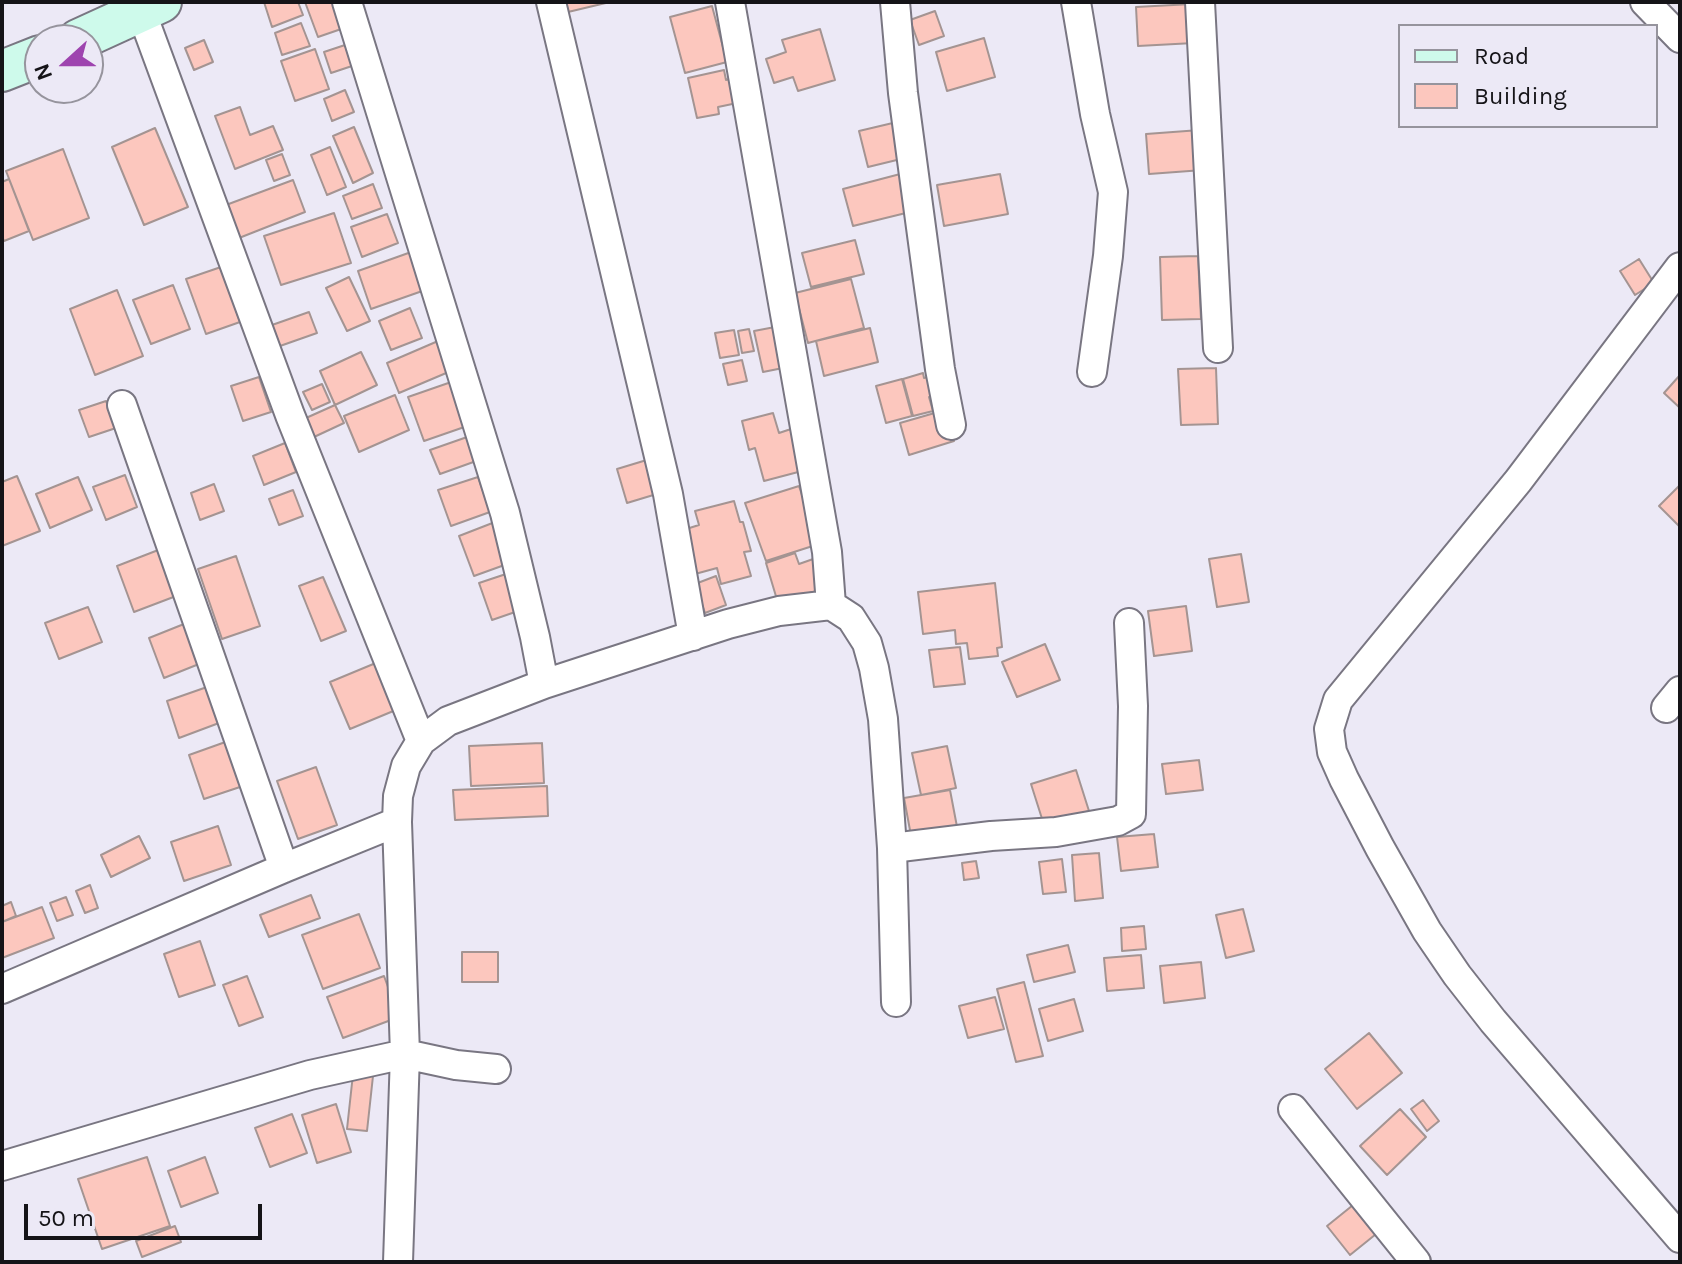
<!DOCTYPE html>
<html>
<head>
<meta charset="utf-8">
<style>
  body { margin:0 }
  #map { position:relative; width:1682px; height:1264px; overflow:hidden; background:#ece9f6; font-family:Karla,sans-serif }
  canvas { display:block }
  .frame { position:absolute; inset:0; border:4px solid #151418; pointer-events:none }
  .legend { position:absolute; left:1398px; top:24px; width:260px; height:104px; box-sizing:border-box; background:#ece9f6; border:2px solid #96949d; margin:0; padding:10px 14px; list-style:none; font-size:24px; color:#151418 }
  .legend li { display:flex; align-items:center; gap:16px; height:40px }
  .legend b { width:40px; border:2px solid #96949d }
  .north { position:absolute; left:24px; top:24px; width:80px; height:80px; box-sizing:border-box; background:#ece9f6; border:2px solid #96949d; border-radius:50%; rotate:249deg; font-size:22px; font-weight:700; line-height:32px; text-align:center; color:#151418 }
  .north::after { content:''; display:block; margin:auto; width:28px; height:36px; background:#9e44af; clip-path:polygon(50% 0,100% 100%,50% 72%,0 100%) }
  .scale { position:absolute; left:24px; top:1204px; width:238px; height:36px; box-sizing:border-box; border:4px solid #151418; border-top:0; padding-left:10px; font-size:24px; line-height:28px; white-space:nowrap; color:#151418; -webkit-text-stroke:6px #ece9f6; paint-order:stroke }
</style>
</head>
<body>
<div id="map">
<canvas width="1682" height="1264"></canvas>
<div class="frame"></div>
<ul class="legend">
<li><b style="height:10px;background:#cefaeb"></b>Road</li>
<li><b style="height:22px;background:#fcc7be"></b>Building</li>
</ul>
<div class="north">N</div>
<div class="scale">50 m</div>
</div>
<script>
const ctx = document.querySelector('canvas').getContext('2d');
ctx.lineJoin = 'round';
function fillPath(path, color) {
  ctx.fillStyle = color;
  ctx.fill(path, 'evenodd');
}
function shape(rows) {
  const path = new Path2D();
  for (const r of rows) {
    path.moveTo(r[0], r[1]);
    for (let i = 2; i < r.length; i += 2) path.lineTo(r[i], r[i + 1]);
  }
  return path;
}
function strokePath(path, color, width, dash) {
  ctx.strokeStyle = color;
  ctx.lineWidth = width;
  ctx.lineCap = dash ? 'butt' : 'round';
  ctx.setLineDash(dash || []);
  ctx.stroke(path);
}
const building = shape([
  [264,2,298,2,303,15,272,27,264,2],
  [305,2,339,2,347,27,318,37,305,2],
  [566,2,610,2,568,12,566,2],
  [1192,4,1194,43,1138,46,1136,7,1192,4],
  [712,6,727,62,685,73,670,17,712,6],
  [935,11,944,36,919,45,910,20,935,11],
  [301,23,310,46,282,55,275,33,301,23],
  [820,29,835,80,798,91,793,77,774,83,766,59,786,52,782,40,820,29],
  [984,38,995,77,947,91,936,52,984,38],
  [204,40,213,62,194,70,185,48,204,40],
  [345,45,352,66,331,73,324,52,345,45],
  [315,49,329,89,295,101,281,61,315,49],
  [724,70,726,80,737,77,742,102,718,107,719,114,697,118,688,78,724,70],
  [345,90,354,112,332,121,324,99,345,90],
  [240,107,250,135,273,126,283,150,235,169,215,116,240,107],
  [897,122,905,158,868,167,859,131,897,122],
  [354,127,373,173,353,183,333,136,354,127],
  [155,128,188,207,144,225,112,147,155,128],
  [1200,130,1203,170,1149,174,1146,134,1200,130],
  [330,147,346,187,327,195,311,155,330,147],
  [63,149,89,218,33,240,6,171,63,149],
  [282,154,290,175,274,181,266,160,282,154],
  [904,173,914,211,853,226,843,189,904,173],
  [1000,174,1008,214,944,226,937,185,1000,174],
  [9,179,29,231,4,241,2,236,2,182,9,179],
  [293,180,305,212,239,238,226,205,293,180],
  [373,184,382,208,352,219,343,196,373,184],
  [334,213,351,263,281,285,264,236,334,213],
  [387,214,398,243,362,257,351,227,387,214],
  [855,240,864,274,811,287,802,253,855,240],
  [414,251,428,289,371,309,358,271,414,251],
  [1198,256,1201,319,1162,320,1160,257,1198,256],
  [1639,259,1654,283,1635,295,1620,271,1639,259],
  [221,267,240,322,206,334,186,279,221,267],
  [349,277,370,321,347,331,326,288,349,277],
  [851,279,864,328,808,343,795,293,851,279],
  [173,285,190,329,151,344,133,300,173,285],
  [117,290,143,356,95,375,70,309,117,290],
  [410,308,422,338,391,350,379,321,410,308],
  [309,312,317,333,280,346,272,325,309,312],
  [775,327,783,368,763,372,754,331,775,327],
  [870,328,878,362,824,376,816,341,870,328],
  [749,329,754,351,742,353,738,331,749,329],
  [734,330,739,355,720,358,715,333,734,330],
  [445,338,458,368,399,393,387,363,445,338],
  [361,352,377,385,335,405,320,371,361,352],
  [742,360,747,381,728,385,723,364,742,360],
  [1216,368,1218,424,1181,425,1178,369,1216,368],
  [923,373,924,378,935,375,941,394,929,397,933,411,913,416,903,379,923,373],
  [1680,375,1680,408,1664,393,1680,375],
  [259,377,271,412,243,421,231,386,259,377],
  [902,379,912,416,886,423,876,386,902,379],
  [457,380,473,424,424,441,408,397,457,380],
  [322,384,330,402,312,410,303,392,322,384],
  [395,395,409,430,359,452,344,416,395,395],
  [106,401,116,428,89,437,79,410,106,401],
  [335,405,344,423,314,437,306,418,335,405],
  [945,410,954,441,909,455,900,423,945,410],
  [773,413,779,433,791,429,802,471,764,481,755,448,749,450,742,421,773,413],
  [470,436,479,460,440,474,430,450,470,436],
  [285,443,296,472,264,485,253,456,285,443],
  [650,459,660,493,627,503,617,469,650,459],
  [125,475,137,507,106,520,93,487,125,475],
  [17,476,40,531,2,546,2,482,17,476],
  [78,477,92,510,50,528,36,494,78,477],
  [478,477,490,512,451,526,438,490,478,477],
  [214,484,224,511,200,520,191,493,214,484],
  [1680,485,1680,527,1659,506,1680,485],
  [799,486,808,513,822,543,766,561,745,503,799,486],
  [293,490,303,516,279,525,269,499,293,490],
  [734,501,740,522,743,522,751,551,744,552,751,576,721,584,717,568,695,574,683,530,699,525,695,511,734,501],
  [495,522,510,563,474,576,459,536,495,522],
  [166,547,184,593,134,612,117,566,166,547],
  [795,553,799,564,816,558,825,588,778,603,766,563,795,553],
  [1241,554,1249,602,1217,607,1209,559,1241,554],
  [236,556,260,626,222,639,198,569,236,556],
  [509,573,521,610,492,620,479,583,509,573],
  [716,576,726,605,705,613,695,584,716,576],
  [323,577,346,631,321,641,299,586,323,577],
  [995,583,1002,647,997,648,998,656,969,659,967,643,956,644,955,630,923,634,918,592,995,583],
  [1186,606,1192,651,1154,656,1148,611,1186,606],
  [88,607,102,642,59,659,45,623,88,607],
  [189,622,204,662,164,678,149,638,189,622],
  [1045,644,1060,680,1017,697,1002,662,1045,644],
  [960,647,965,684,934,687,929,650,960,647],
  [383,660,403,707,350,729,330,682,383,660],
  [207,687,219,723,179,738,167,701,207,687],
  [231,740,246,785,204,799,189,755,231,740],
  [542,743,544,783,471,786,469,746,542,743],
  [947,746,956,788,921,795,912,753,947,746],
  [1199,760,1203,790,1166,794,1162,764,1199,760],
  [316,767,337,825,298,839,277,781,316,767],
  [1076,770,1089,811,1044,825,1031,784,1076,770],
  [547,786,548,816,455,820,453,790,547,786],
  [950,790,958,832,912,841,904,798,950,790],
  [218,826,231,865,184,881,171,842,218,826],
  [1154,834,1158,867,1121,871,1117,837,1154,834],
  [139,836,150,858,111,877,101,855,139,836],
  [1099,853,1103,898,1075,901,1072,855,1099,853],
  [1062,859,1066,892,1043,894,1039,862,1062,859],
  [976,861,979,878,964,880,962,863,976,861],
  [90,885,98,908,85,913,76,891,90,885],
  [311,895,320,918,269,937,260,915,311,895],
  [66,897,73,915,57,921,50,903,66,897],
  [11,902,16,916,2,922,2,906,11,902],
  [42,907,54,938,2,958,2,922,42,907],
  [1243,909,1254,951,1226,958,1216,915,1243,909],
  [359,914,380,968,323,989,302,935,359,914],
  [1144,926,1146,949,1122,951,1121,928,1144,926],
  [200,941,215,985,179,997,164,954,200,941],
  [1068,945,1075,972,1034,982,1027,955,1068,945],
  [462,952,498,952,498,982,462,982,462,952],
  [1141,955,1144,988,1107,991,1104,958,1141,955],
  [1201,962,1205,998,1164,1003,1160,966,1201,962],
  [247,976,263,1017,239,1026,223,985,247,976],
  [384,976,399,1017,343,1038,327,997,384,976],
  [1024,982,1043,1056,1016,1062,997,989,1024,982],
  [995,997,1004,1029,968,1038,959,1006,995,997],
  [1074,999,1083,1031,1048,1041,1039,1009,1074,999],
  [1369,1033,1402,1073,1357,1109,1325,1069,1369,1033],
  [353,1074,373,1076,367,1131,347,1129,353,1074],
  [1423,1100,1439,1121,1427,1131,1411,1109,1423,1100],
  [336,1104,351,1152,317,1163,302,1115,336,1104],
  [1400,1109,1426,1137,1387,1175,1360,1146,1400,1109],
  [292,1114,307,1153,270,1167,255,1128,292,1114],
  [147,1157,170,1226,102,1249,78,1179,147,1157],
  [205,1157,218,1193,181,1207,168,1171,205,1157],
  [1363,1197,1386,1226,1350,1255,1327,1226,1363,1197],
  [175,1226,181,1242,142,1257,136,1241,175,1226]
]);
const minor = shape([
  [347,2,505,513,535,637,544,684],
  [551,2,668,494,693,636],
  [730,2,827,552,831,605],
  [895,2,903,93,940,369,951,425],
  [1076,2,1095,114,1113,192,1108,256,1092,372],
  [1200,2,1218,348],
  [1645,2,1680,38],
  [141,11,290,415,421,741],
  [1680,267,1518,481,1338,700,1329,729,1332,752,1344,779,1380,848,1427,931,1457,975,1493,1021,1680,1238],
  [122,405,284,868],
  [1666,708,1680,691],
  [397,822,405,1054,398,1262],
  [892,848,991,836,1056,832,1118,821,1131,814,1133,706,1129,623],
  [2,989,284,868,397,822,398,796,406,766,421,741,448,721,544,684,728,624,779,611,831,605,851,618,867,643,874,668,883,719,892,848,896,1002],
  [1293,1109,1416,1262],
  [2,1166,310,1075,405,1054,456,1065,496,1069]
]);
const secondary = shape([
  [78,40,161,2],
  [2,71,40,56]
]);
fillPath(building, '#fcc7be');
strokePath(building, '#a49492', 2);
strokePath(minor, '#797682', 32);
strokePath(secondary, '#797682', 44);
strokePath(minor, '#fff', 28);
strokePath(secondary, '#cefaeb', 40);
</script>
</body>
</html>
